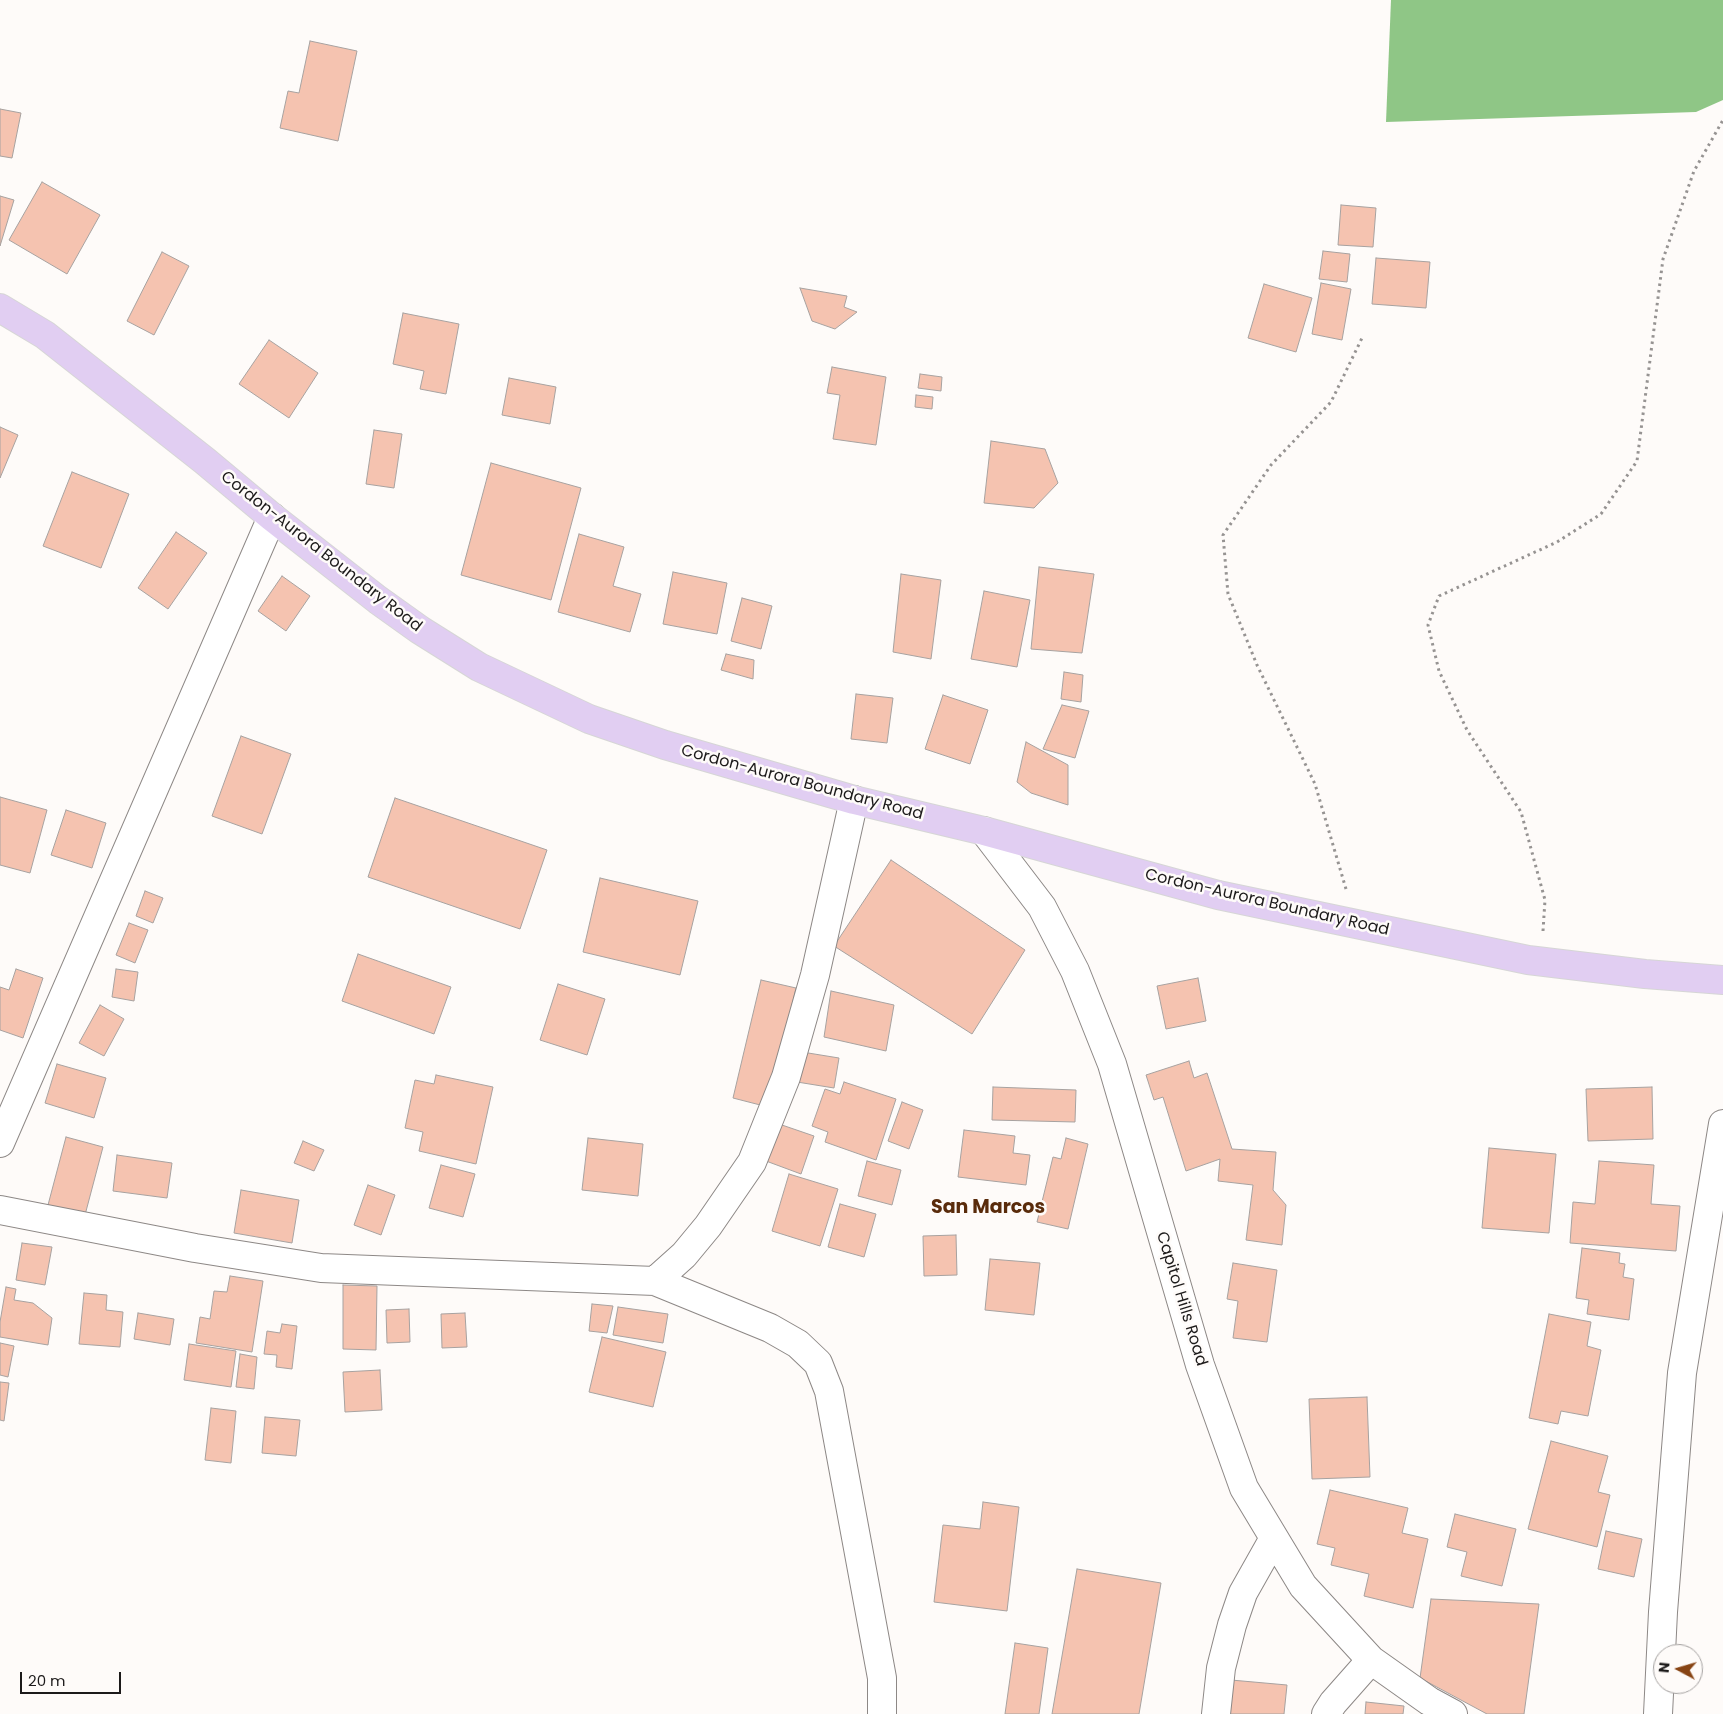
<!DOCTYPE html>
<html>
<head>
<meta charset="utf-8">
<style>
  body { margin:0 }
  #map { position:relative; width:1723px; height:1714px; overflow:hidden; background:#fefbf9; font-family:Poppins,sans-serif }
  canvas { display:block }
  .north { position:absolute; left:1653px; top:1644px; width:50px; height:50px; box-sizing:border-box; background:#fefbf9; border:1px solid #a4a1a0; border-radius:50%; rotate:276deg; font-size:14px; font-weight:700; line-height:20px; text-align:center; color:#1c1a1a }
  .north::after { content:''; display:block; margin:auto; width:18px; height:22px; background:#874414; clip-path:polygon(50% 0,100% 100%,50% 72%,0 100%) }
  .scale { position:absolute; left:20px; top:1672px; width:101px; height:22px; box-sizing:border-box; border:2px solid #1c1a1a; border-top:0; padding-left:6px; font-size:15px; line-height:18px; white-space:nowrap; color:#1c1a1a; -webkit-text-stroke:4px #fefbf9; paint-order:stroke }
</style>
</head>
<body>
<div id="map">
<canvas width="1723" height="1714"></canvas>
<div class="north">N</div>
<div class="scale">20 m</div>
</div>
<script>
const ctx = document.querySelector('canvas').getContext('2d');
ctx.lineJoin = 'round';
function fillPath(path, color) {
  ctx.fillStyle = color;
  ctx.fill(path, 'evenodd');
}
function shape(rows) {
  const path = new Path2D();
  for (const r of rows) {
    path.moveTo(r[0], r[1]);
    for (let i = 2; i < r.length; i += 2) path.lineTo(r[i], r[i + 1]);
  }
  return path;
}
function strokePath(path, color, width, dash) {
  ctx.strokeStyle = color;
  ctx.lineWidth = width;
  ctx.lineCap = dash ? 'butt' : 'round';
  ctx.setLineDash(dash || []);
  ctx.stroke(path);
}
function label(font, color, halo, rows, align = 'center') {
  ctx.font = font + ' Poppins,sans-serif';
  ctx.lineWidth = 5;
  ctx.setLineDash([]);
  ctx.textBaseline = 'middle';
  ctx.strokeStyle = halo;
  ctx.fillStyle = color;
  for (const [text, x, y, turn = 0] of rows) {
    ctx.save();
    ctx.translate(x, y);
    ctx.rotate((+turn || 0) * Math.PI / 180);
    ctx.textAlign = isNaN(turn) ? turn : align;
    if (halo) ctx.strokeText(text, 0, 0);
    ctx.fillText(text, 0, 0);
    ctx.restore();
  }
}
const forest = shape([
  [1391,0,1723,0,1723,100,1696,112,1386,122]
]);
const building = shape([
  [310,41,357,51,338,141,280,128,288,91,299,93,310,41],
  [0,109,21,113,12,158,0,156,0,109],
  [42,182,100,215,67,274,9,240,42,182],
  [0,196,14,200,0,246,0,196],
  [1341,205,1376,208,1373,247,1338,245,1341,205],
  [1323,251,1350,254,1347,282,1319,279,1323,251],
  [162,252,189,266,154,335,127,321,162,252],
  [1376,258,1430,262,1426,308,1372,304,1376,258],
  [1321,283,1351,289,1342,340,1312,334,1321,283],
  [1264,284,1312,298,1296,352,1248,338,1264,284],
  [800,288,847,296,844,307,857,312,835,329,812,321,800,288],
  [403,313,459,324,446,394,420,389,424,371,393,364,403,313],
  [269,340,318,373,289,418,239,384,269,340],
  [832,367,886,377,876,445,833,439,840,395,827,393,832,367],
  [920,374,942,377,941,391,918,388,920,374],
  [509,378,556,387,550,424,502,415,509,378],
  [916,395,933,397,932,409,915,407,916,395],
  [0,427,18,435,0,478,0,427],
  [374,430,402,434,394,488,366,484,374,430],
  [991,441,1045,449,1058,483,1034,508,984,503,991,441],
  [491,463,581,488,551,600,461,575,491,463],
  [72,472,129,494,101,568,43,546,72,472],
  [176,532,207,553,168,609,138,588,176,532],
  [579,534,624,547,613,586,641,594,630,632,558,612,579,534],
  [1039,567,1094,574,1082,653,1031,649,1039,567],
  [673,572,727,583,717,634,663,624,673,572],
  [901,574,941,580,931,659,893,652,901,574],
  [282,576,310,596,286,631,258,611,282,576],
  [984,591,1030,600,1017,667,971,659,984,591],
  [742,598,772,606,761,649,731,641,742,598],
  [726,654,754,660,753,679,721,670,726,654],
  [1064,672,1083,675,1081,702,1061,699,1064,672],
  [856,694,893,698,887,743,851,739,856,694],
  [943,695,988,710,970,764,925,749,943,695],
  [1062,705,1089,711,1075,758,1043,749,1062,705],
  [241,736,291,754,262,834,212,816,241,736],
  [1026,742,1068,765,1068,805,1031,793,1017,782,1026,742],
  [0,797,47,810,30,873,0,865,0,797],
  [395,798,547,850,520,929,368,877,395,798],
  [66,810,106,823,92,868,51,855,66,810],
  [891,860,1025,950,972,1034,834,946,891,860],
  [600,878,698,901,680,975,583,952,600,878],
  [145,891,163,898,153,923,136,916,145,891],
  [129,923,148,930,135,963,116,955,129,923],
  [358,954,451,987,434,1034,342,1001,358,954],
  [16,969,43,978,23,1038,0,1030,0,987,9,990,16,969],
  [116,969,138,972,134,1001,112,997,116,969],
  [1198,978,1206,1021,1166,1029,1157,986,1198,978],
  [761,980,796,988,768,1107,733,1098,761,980],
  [558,984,605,999,587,1055,540,1040,558,984],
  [831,991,894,1005,886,1051,824,1037,831,991],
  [100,1005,124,1019,104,1056,79,1043,100,1005],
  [802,1052,839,1058,834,1088,797,1082,802,1052],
  [1189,1061,1194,1078,1207,1073,1232,1149,1276,1152,1273,1190,1286,1205,1282,1245,1246,1240,1253,1185,1218,1181,1220,1159,1186,1171,1163,1097,1154,1100,1146,1075,1189,1061],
  [57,1064,106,1078,94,1118,45,1103,57,1064],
  [436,1075,493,1087,476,1164,419,1151,423,1132,405,1128,415,1080,434,1084,436,1075],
  [844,1082,896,1099,876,1160,825,1142,828,1132,812,1126,825,1089,840,1094,844,1082],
  [993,1087,1076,1090,1075,1122,992,1120,993,1087],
  [1652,1087,1653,1139,1588,1141,1586,1089,1652,1087],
  [902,1102,923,1110,909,1149,888,1141,902,1102],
  [779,1124,814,1136,801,1174,766,1161,779,1124],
  [964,1130,1015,1136,1013,1153,1030,1155,1026,1185,958,1177,964,1130],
  [66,1137,103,1147,85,1215,48,1205,66,1137],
  [588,1138,643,1144,638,1196,582,1190,588,1138],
  [1066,1138,1088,1144,1068,1229,1037,1222,1053,1157,1061,1159,1066,1138],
  [303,1141,324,1150,314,1171,294,1163,303,1141],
  [1489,1148,1556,1154,1549,1233,1482,1228,1489,1148],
  [117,1155,172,1163,167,1198,113,1191,117,1155],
  [867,1161,901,1170,892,1205,858,1196,867,1161],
  [1599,1161,1654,1165,1651,1204,1680,1206,1676,1251,1570,1243,1573,1202,1595,1204,1599,1161],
  [441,1165,475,1174,463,1217,429,1208,441,1165],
  [789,1174,838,1189,820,1246,772,1231,789,1174],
  [368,1185,395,1195,381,1235,354,1225,368,1185],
  [241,1190,299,1200,292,1243,234,1233,241,1190],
  [840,1204,876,1214,864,1257,828,1247,840,1204],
  [956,1235,957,1275,924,1276,923,1236,956,1235],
  [22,1243,52,1247,45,1285,16,1280,22,1243],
  [1582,1248,1620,1253,1619,1263,1625,1264,1623,1277,1634,1279,1629,1320,1587,1314,1589,1300,1576,1298,1582,1248],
  [990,1259,1040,1263,1034,1315,985,1310,990,1259],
  [1233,1263,1277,1270,1267,1342,1233,1338,1238,1301,1227,1299,1233,1263],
  [230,1276,263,1281,252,1352,196,1343,200,1317,210,1319,214,1291,227,1292,230,1276],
  [343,1285,377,1286,376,1350,343,1349,343,1285],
  [6,1287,16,1289,14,1300,33,1303,52,1318,48,1345,0,1337,0,1322,6,1287],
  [84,1293,107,1295,106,1310,123,1312,120,1347,79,1344,84,1293],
  [592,1304,613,1306,607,1333,589,1331,592,1304],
  [618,1307,668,1314,663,1343,613,1335,618,1307],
  [409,1309,410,1342,387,1343,386,1310,409,1309],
  [138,1313,174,1319,170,1345,134,1339,138,1313],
  [465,1313,467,1347,442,1348,441,1314,465,1313],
  [1549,1314,1591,1322,1587,1346,1601,1350,1588,1416,1561,1411,1558,1424,1529,1418,1549,1314],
  [282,1324,297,1326,292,1369,276,1367,277,1355,264,1354,267,1331,280,1333,282,1324],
  [602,1337,666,1352,653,1407,589,1392,602,1337],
  [0,1343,14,1346,8,1377,0,1375,0,1343],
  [189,1344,236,1351,231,1387,184,1380,189,1344],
  [240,1354,257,1357,254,1389,236,1387,240,1354],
  [380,1370,382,1410,345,1412,343,1372,380,1370],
  [0,1382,9,1383,4,1421,0,1420,0,1382],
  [1367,1397,1370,1477,1312,1479,1309,1399,1367,1397],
  [211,1408,236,1411,231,1463,205,1460,211,1408],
  [265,1417,300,1420,296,1456,262,1453,265,1417],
  [1551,1441,1608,1456,1598,1492,1610,1495,1597,1547,1528,1529,1551,1441],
  [1330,1490,1408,1508,1402,1533,1428,1539,1413,1608,1364,1596,1369,1574,1331,1565,1335,1548,1317,1544,1330,1490],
  [983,1502,1019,1507,1007,1611,934,1602,943,1525,980,1529,983,1502],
  [1455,1514,1516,1529,1502,1586,1461,1576,1467,1552,1447,1547,1455,1514],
  [1606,1531,1642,1539,1634,1577,1598,1569,1606,1531],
  [1077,1569,1161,1583,1139,1714,1052,1714,1077,1569],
  [1431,1599,1539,1604,1524,1714,1487,1714,1420,1678,1431,1599],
  [1015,1643,1048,1648,1039,1714,1005,1714,1015,1643],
  [1231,1680,1287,1685,1284,1714,1228,1714,1231,1680],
  [1366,1702,1404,1706,1403,1714,1365,1714,1366,1702]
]);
const path = shape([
  [1346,889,1315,784,1257,665,1228,594,1223,535,1271,465,1331,402,1362,338],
  [1543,931,1545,900,1521,812,1467,730,1439,671,1428,625,1439,596,1557,542,1601,514,1637,461,1663,259,1694,171,1723,120]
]);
const minor = shape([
  [984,831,1042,907,1075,971,1112,1064,1200,1365,1244,1488,1303,1586,1371,1660,1429,1701,1453,1714],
  [0,1143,272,517],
  [0,1210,195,1248,321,1268,655,1281,770,1328,798,1344,818,1363,829,1391,882,1678,882,1714],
  [655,1281,684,1255,708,1226,752,1162,786,1077,815,975,854,800],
  [1216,1714,1221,1668,1232,1625,1243,1593,1274,1538],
  [1326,1714,1333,1703,1371,1660],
  [1658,1714,1663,1612,1682,1373,1723,1124]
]);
const major = shape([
  [0,308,45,335,205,461,272,517,378,600,420,630,479,667,589,719,665,745,854,800,984,831,1218,895,1528,960,1645,974,1723,980]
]);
const streetNames = [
  ["Cordon-Aurora Boundary Road",321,552,38],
  ["Cordon-Aurora Boundary Road",802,783,15],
  ["Cordon-Aurora Boundary Road",1267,903,13],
  ["Capitol Hills Road",1181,1299,73]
];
const quarterNames = [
  ["San Marcos",988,1208]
];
fillPath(forest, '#8fc686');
fillPath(building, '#f5c3b0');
strokePath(building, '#a7a2a0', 1);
strokePath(minor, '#8d8886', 30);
strokePath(major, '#d6d6d6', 30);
strokePath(path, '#969392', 3, [2.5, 4]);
strokePath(minor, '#fff', 28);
strokePath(major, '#e1cef2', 28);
label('16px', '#1c1a1a', '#fefbf9', streetNames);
label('bold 19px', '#592b0b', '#fefbf9', quarterNames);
</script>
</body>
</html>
